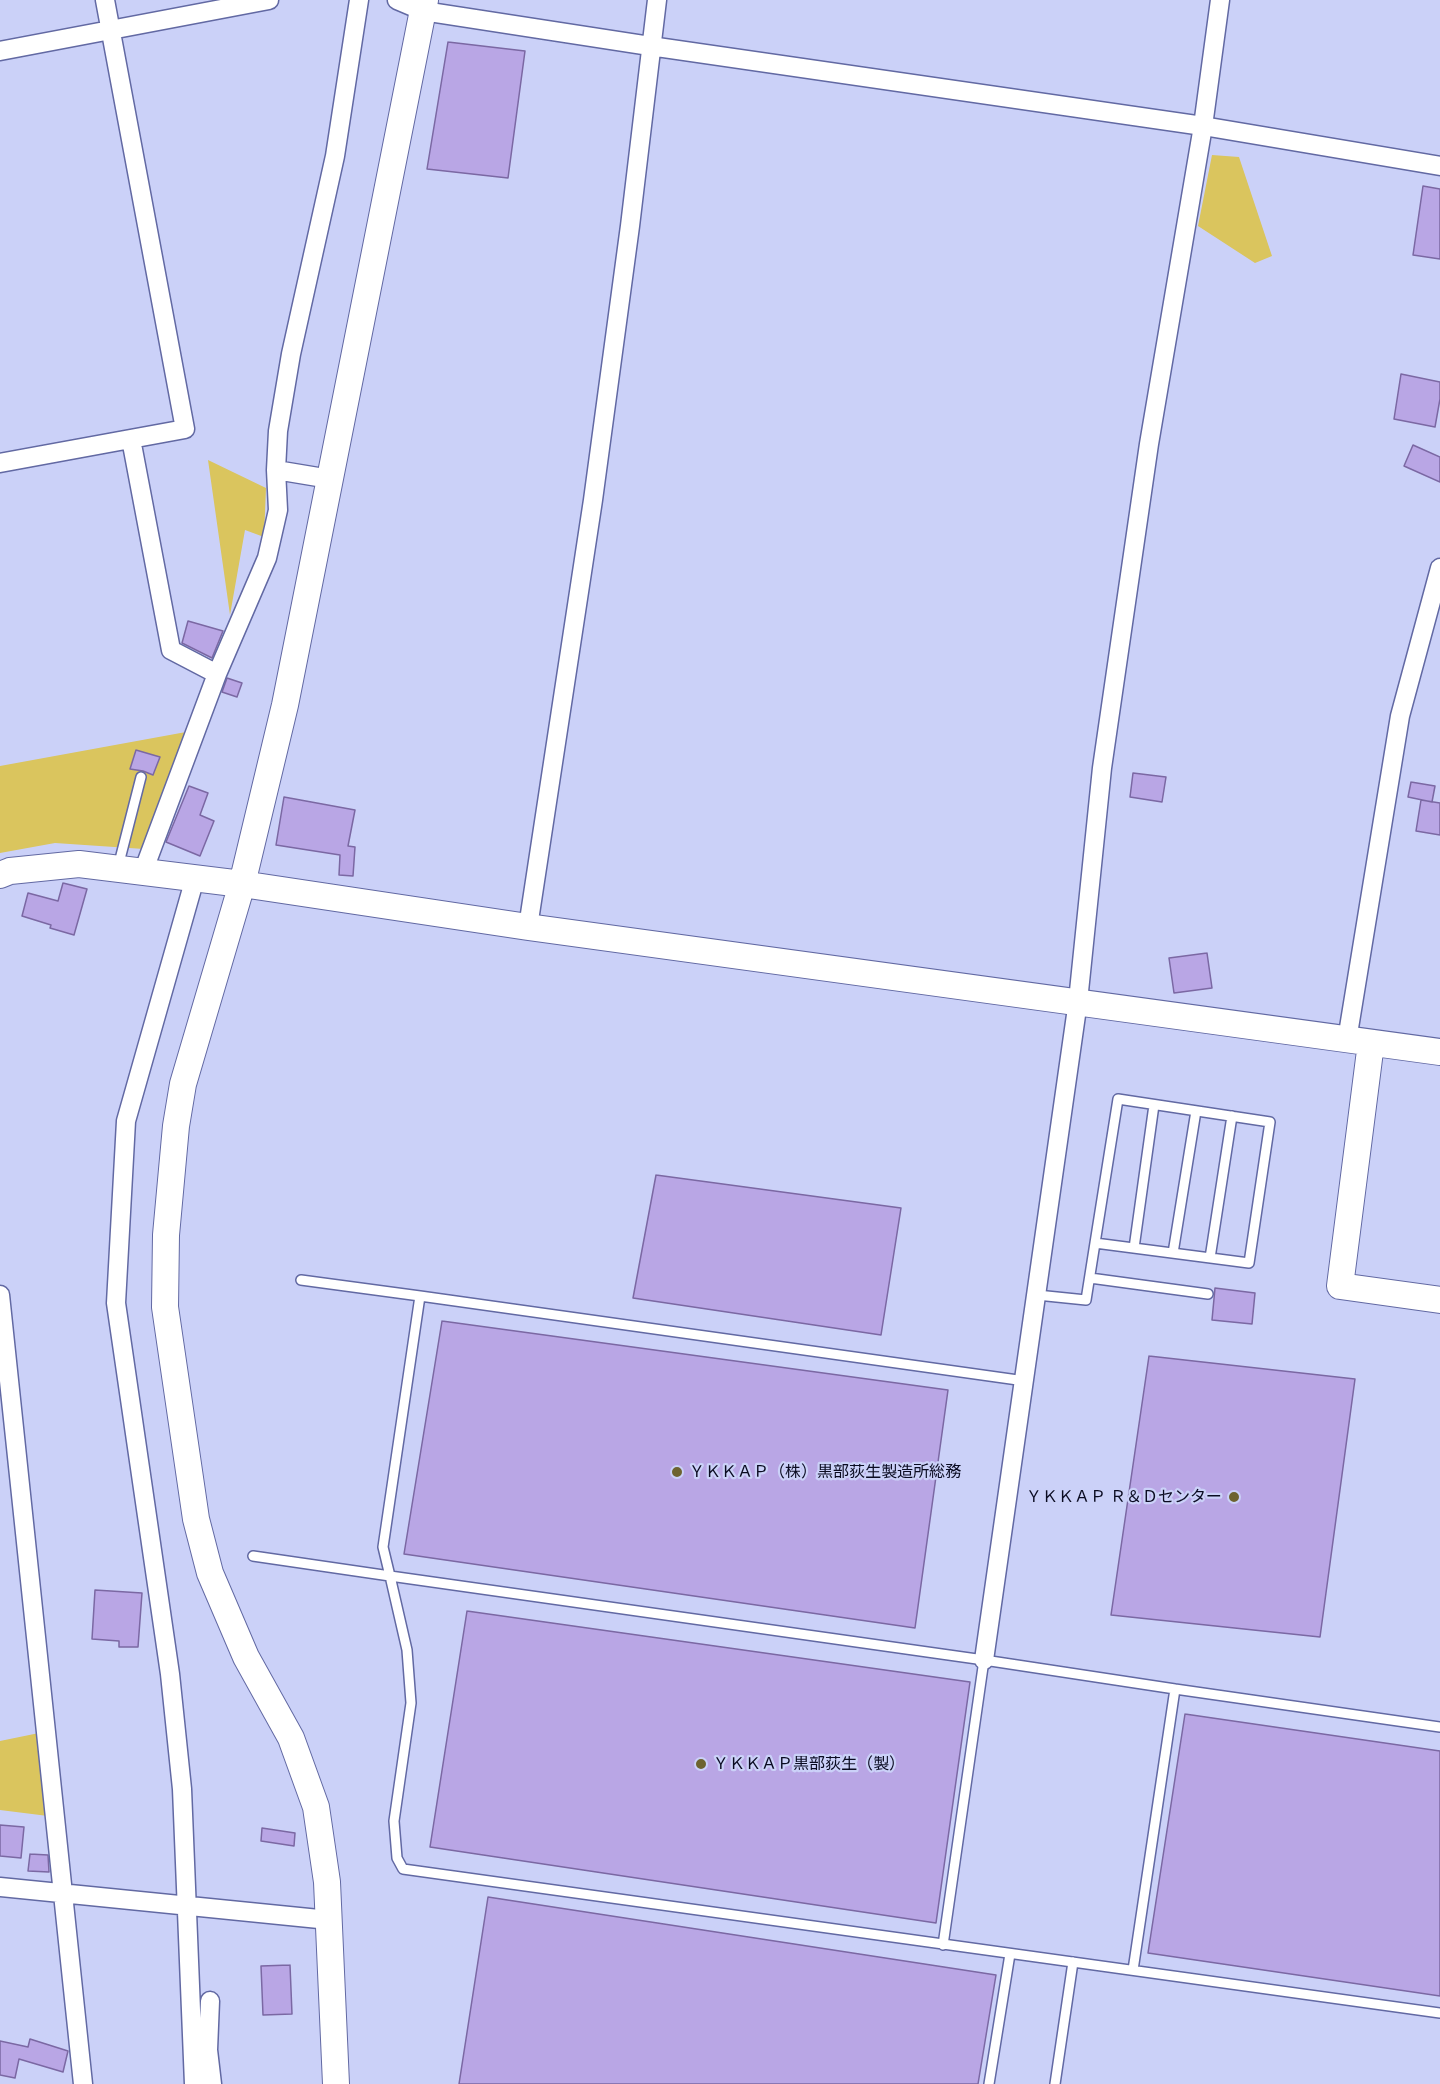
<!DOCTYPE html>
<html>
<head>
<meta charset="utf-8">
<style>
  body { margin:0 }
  canvas { display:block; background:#cbd1f8 }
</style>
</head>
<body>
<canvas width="1440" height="2084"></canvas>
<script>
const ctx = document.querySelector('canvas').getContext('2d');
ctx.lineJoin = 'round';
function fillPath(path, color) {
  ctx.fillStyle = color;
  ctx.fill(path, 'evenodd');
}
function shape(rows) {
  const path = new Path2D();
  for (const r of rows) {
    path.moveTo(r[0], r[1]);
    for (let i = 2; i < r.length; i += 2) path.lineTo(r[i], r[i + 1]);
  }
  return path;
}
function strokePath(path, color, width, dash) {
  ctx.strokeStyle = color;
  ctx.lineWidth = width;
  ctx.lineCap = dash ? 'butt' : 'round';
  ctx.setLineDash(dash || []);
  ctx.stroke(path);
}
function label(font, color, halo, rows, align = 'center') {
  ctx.font = font + ' "Public Sans","Noto Sans JP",sans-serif';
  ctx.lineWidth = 4.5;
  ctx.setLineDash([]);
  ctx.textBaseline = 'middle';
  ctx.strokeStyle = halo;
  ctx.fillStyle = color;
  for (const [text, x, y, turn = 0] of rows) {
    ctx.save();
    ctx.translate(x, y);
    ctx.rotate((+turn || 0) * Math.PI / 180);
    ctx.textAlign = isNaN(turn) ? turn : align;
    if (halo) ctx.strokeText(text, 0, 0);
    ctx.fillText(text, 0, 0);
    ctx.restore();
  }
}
const green = shape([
  [1212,155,1239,157,1272,256,1255,263,1198,226],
  [208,460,266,488,264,537,245,530,230,615],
  [186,732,144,849,55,843,0,853,0,766],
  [39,1733,48,1816,0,1810,0,1741]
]);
const building = shape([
  [448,42,525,51,508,178,427,169,448,42],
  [1423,186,1440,189,1440,259,1413,255,1423,186],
  [1401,374,1440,382,1440,399,1435,427,1394,419,1401,374],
  [1413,445,1440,457,1440,482,1404,466,1413,445],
  [188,621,223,631,212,658,182,643,188,621],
  [227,678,242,683,237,697,222,692,227,678],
  [136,750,160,757,153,775,143,771,130,769,136,750],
  [1133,773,1166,777,1162,802,1130,797,1133,773],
  [1411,782,1435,786,1432,802,1408,797,1411,782],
  [189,786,208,793,200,815,214,821,200,856,166,842,189,786],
  [284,797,355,810,348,846,355,847,353,876,339,875,340,855,276,845,284,797],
  [1421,800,1440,803,1440,835,1416,831,1421,800],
  [63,883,87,889,74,935,50,928,51,925,22,916,28,893,58,901,63,883],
  [1207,953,1212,988,1174,993,1169,958,1207,953],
  [656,1175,901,1208,881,1335,633,1298,656,1175],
  [1215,1288,1255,1293,1252,1324,1212,1320,1215,1288],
  [442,1321,948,1390,915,1628,404,1554,442,1321],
  [1149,1356,1355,1379,1320,1637,1111,1615,1149,1356],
  [95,1590,142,1593,138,1647,119,1647,119,1641,92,1639,95,1590],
  [467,1611,970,1682,936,1923,430,1847,467,1611],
  [1185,1714,1440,1751,1440,1996,1148,1953,1185,1714],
  [0,1825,24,1827,21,1858,0,1856,0,1825],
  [262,1828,295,1833,294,1846,261,1841,262,1828],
  [30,1854,48,1855,49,1872,28,1871,30,1854],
  [488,1897,996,1975,978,2084,459,2084,488,1897],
  [290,1965,292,2014,263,2015,261,1966,290,1965],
  [30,2039,68,2051,63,2072,19,2059,15,2078,0,2075,0,2041,28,2047,30,2039]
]);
const lane = shape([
  [118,867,141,777],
  [1134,1248,1154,1105],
  [1173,1253,1196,1111],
  [1210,1258,1232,1116],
  [1090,1278,1208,1294],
  [301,1280,420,1296],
  [1037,1295,1086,1300,1095,1243,1249,1263,1270,1122,1118,1099,1095,1243],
  [1025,1381,420,1296,383,1547,390,1576,984,1660,1175,1689],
  [253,1556,390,1576,407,1650,411,1703,394,1821,397,1858,403,1869,1440,2013],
  [943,1945,984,1660],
  [1133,1970,1175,1689,1440,1727],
  [989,2084,1010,1954],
  [1055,2084,1073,1962]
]);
const street = shape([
  [397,0,423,11,650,46,1203,126,1440,166],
  [0,51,269,0],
  [131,439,171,650,217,674,267,558,278,510,276,470],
  [0,463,185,429,105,0],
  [330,479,276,470,278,431,291,354,335,156,359,0],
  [143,872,217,674],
  [528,927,593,500,630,226,657,0],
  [1347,1040,1400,716,1440,568],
  [0,1295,83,2084],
  [984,1660,1078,1001,1102,768,1149,444,1203,126,1220,0],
  [0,1887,329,1920],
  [210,2001,208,2050,212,2084],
  [194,2084,182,1789,170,1674,116,1303,126,1121,195,878]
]);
const secondary = shape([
  [0,875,10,871,79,864,242,884,528,927,1440,1052],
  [1371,1043,1340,1286,1440,1300],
  [336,2084,327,1882,316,1807,291,1738,246,1657,210,1573,196,1519,165,1307,166,1235,176,1126,183,1084,242,884,285,705,425,0]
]);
const markers = [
  [677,1472,6,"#6d632f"],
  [1234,1497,6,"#6d632f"],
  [701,1764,6,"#6d632f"]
];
const poiNames = [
  ["ＹＫＫＡＰ（株）黒部荻生製造所総務",689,1472],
  ["ＹＫＫＡＰ Ｒ＆Ｄセンター",1222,1497,"right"],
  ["ＹＫＫＡＰ黒部荻生（製）",713,1764]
];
fillPath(green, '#dac55e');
fillPath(building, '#b9a6e5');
strokePath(building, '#7b68a3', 1.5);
strokePath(lane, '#6269a3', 12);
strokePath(street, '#6269a3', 21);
strokePath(secondary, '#6269a3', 28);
strokePath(lane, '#fff', 9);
strokePath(street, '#fff', 18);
strokePath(secondary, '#fff', 26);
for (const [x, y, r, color] of markers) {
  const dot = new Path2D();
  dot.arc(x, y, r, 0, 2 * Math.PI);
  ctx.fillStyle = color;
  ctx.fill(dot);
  strokePath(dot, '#cbd1f8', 2);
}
label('16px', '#0a0b21', '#cbd1f8', poiNames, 'left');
</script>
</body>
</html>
